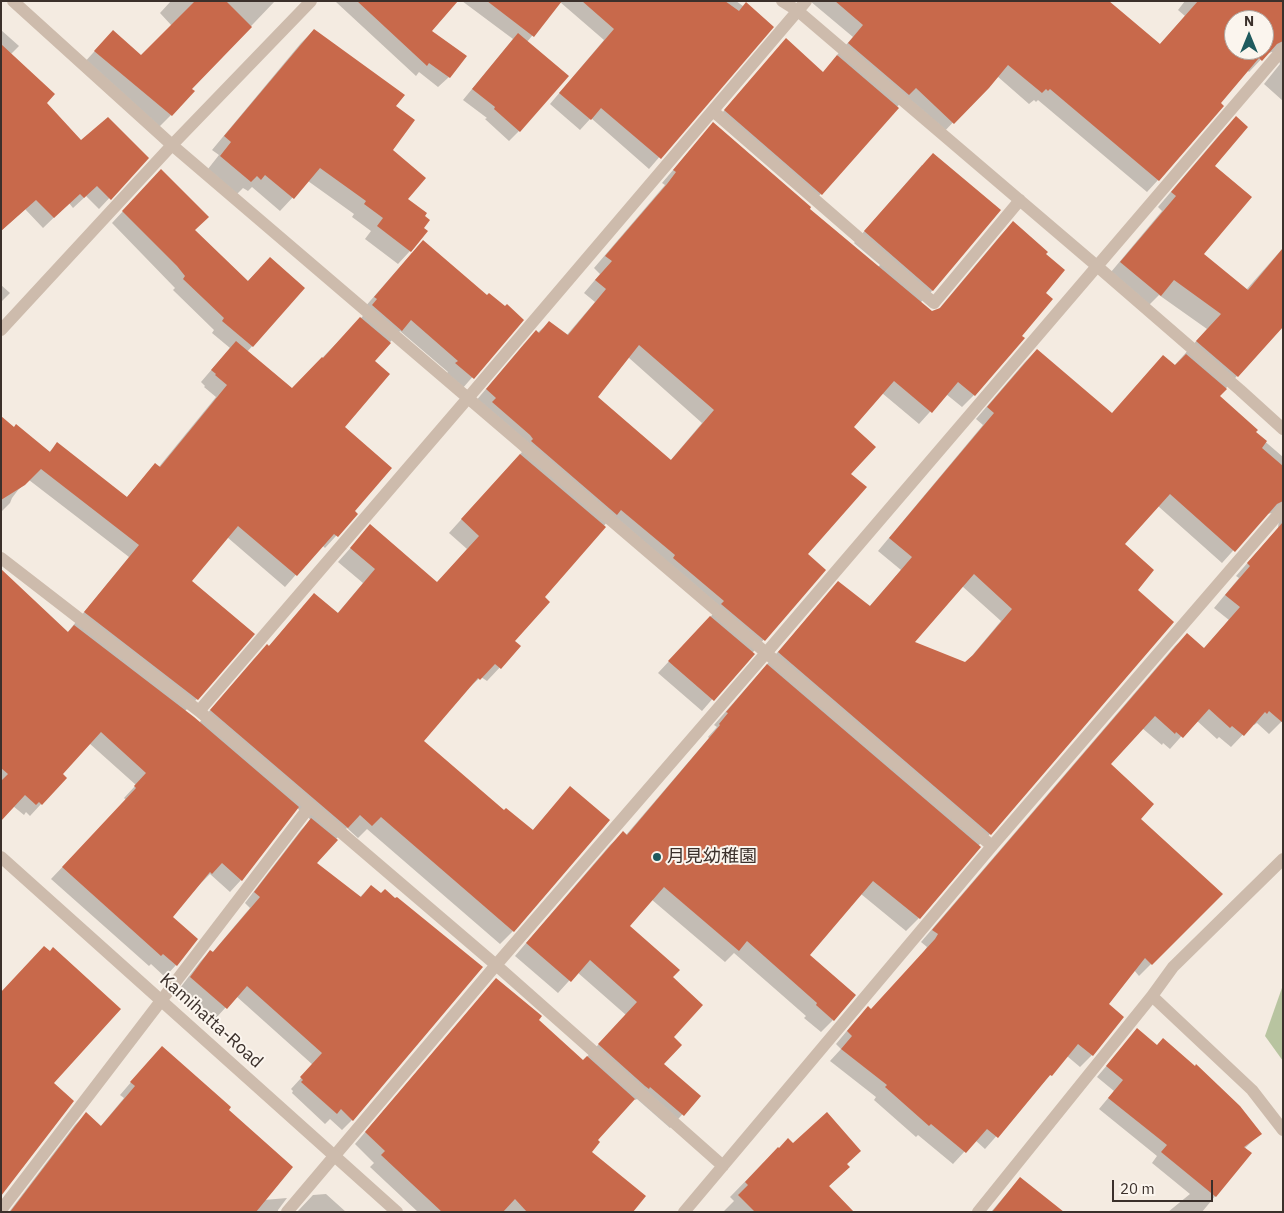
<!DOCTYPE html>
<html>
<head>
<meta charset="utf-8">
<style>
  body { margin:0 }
  #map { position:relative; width:1284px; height:1213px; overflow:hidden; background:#f4ebe1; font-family:"IBM Plex Sans",sans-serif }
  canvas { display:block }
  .frame { position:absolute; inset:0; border:2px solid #3b302b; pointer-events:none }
  .north { position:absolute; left:1224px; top:10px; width:50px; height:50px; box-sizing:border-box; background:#fbf5ee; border:1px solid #aea6a0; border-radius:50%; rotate:0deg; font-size:14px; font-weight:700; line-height:20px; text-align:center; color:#3b302b }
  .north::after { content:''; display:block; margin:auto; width:18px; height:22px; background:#1f5a5e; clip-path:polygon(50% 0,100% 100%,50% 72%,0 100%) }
  .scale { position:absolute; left:1112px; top:1180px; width:101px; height:22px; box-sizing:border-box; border:2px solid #3b302b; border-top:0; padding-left:6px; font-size:15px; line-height:18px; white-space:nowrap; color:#3b302b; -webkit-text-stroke:4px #fbf5ee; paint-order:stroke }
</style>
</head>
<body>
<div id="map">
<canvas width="1284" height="1213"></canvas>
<div class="frame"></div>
<div class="north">N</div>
<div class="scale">20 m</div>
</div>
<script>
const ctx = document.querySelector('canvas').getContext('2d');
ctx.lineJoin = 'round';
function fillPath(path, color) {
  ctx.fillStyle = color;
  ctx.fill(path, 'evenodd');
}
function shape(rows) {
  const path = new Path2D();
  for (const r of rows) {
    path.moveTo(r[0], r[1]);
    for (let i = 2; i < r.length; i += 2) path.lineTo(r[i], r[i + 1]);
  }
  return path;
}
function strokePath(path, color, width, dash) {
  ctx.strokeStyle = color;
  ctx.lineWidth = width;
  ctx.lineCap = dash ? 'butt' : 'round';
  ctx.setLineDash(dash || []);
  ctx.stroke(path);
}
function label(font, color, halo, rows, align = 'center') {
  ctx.font = font + ' "IBM Plex Sans","Noto Sans JP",sans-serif';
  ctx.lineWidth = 4;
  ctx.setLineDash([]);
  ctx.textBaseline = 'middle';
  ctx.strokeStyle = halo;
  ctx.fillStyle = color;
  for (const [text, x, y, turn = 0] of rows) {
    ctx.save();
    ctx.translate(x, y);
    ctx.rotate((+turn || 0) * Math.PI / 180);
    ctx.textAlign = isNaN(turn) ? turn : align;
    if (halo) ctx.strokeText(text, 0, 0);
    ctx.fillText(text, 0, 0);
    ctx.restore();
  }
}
const green = shape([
  [1283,985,1283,1061,1265,1036]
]);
const shadow = shape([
  [171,1,275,1,191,89,171,115,159,127,83,64,102,43,141,56,172,26,160,13],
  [456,1,430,31,449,77,438,87,419,72,416,76,336,2],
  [462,1,736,1,772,27,649,169,591,118,580,130,550,104,604,40,560,2,527,42,568,76,519,131,509,141,485,119,487,118,463,100,513,39],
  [810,1,1107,1,1159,45,1185,16,1178,10,1185,1,1283,1,1283,101,1264,84,1280,64,1277,55,1272,52,1266,54,1249,72,1247,70,1158,180,1147,192,1038,100,1036,102,1034,100,1029,104,997,76,941,135,904,99,812,204,716,120,786,39,823,73,838,56,837,55,853,37],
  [1234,20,1264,20,1264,50,1234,50],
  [1,30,19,46,10,55,45,103,81,142,147,158,99,209,86,196,73,208,69,203,43,228,25,209,1,231],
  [314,30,391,150,407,199,410,251,398,264,365,239,371,231,352,217,354,214,308,181,280,211,252,187,248,191,243,188,237,194,208,169,219,155,212,150,301,43],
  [1236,118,1213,166,1202,255,1246,290,1283,248,1283,325,1218,397,1254,432,1283,457,1283,720,1269,734,1257,723,1254,725,1253,724,1231,747,1219,737,1217,739,1196,720,1170,749,1163,743,1162,745,1142,728,1109,764,1139,819,1221,894,1139,976,1134,970,1107,1004,1092,1055,1080,1067,1067,1056,985,1149,975,1140,953,1164,918,1135,916,1137,874,1100,876,1097,830,1061,841,1049,836,1044,856,1020,868,1008,871,1010,923,953,927,947,921,942,1175,646,1187,635,1204,649,1229,620,1214,608,1239,578,1236,576,1278,528,1279,519,1273,513,1266,514,1222,563,1158,506,1123,545,1136,591,990,834,978,846,979,847,919,918,906,931,861,894,808,955,833,1020,821,1032,804,1018,806,1016,734,953,725,962,651,899,628,926,672,977,672,1037,662,1064,699,1096,670,1128,637,1099,635,1100,633,1098,596,1141,590,1152,631,1212,418,1212,370,1167,374,1163,355,1144,496,979,537,1021,583,1061,626,1015,577,972,558,993,515,956,610,845,623,833,626,835,709,738,708,737,717,727,714,725,838,583,869,607,901,570,878,551,983,425,976,419,1025,362,1037,350,1112,414,1163,356,1174,366,1207,329,1159,295,1145,309,1106,278,1162,211,1158,207,1221,133],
  [962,586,1001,621,965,664,913,642],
  [702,136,808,209,878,267,880,265,854,243,922,165,999,211,932,291,920,303,932,312,938,310,1001,235,1013,223,1045,254,1044,293,974,395,962,407,946,394,919,424,882,393,852,427,849,475,806,554,824,570,702,711,658,673,713,614,608,521,543,597,514,641,520,646,487,681,481,677,465,691,423,741,504,811,532,831,570,788,513,931,500,944,367,829,358,838,347,828,335,840,316,864,360,897,371,886,352,1120,342,1130,330,1119,325,1124,292,1093,293,1091,291,1089,313,1065,236,996,216,1018,180,988,200,962,210,951,212,953,250,908,245,903,301,830,311,820,297,808,241,880,230,892,210,874,200,884,171,917,176,965,165,977,151,964,149,966,51,879,126,800,124,798,136,785,89,743,61,774,65,778,30,816,26,812,24,815,13,806,1,818,1,571,67,633,129,557,29,480,18,490,12,498,10,503,1,512,1,418,48,453,58,444,126,498,155,465,158,468,216,397,204,387,205,386,201,382,230,348,212,333,214,330,173,290,175,288,112,223,150,182,194,230,247,282,270,258,303,288,247,352,292,389,362,317,367,311,364,308,412,253,522,320,462,389,445,375,448,372,400,331,373,361,343,427,354,511,356,514,325,548,322,545,285,587,227,537,190,581,197,699,184,712,199,723,254,659,268,647,314,595,337,614,363,583,338,562,370,526,437,583,467,549,449,533,522,452,475,402,524,344,549,323,566,336,595,302,584,293,600,274,594,268,665,185,662,183],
  [628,357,702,423,670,461,596,396],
  [1,285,10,293,1,302],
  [1137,1030,1260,1134,1244,1149,1250,1154,1202,1212,1168,1212,1190,1194,1152,1163,1157,1156,1099,1109,1114,1091,1097,1077],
  [151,1059,227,1110,264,1200,287,1198,278,1210,278,1212,9,1212,75,1125,86,1114,100,1127,124,1098,120,1095],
  [793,1145,846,1164,849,1167,828,1187,829,1212,724,1211,734,1201,730,1197,763,1163],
  [1020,1178,1063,1212,991,1212],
  [326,1194,346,1212,297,1212,313,1195]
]);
const building = shape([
  [195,1,226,1,252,27,192,89,195,91,172,116,94,51,113,30,141,55],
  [357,1,458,1,432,31,467,56,450,78,429,63,427,66],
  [487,1,562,1,534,37],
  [582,1,725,1,739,11,746,2,774,27,661,159,601,108,591,120,559,93,614,29],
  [835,1,1109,1,1160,44,1198,1,1283,1,1283,41,1277,44,1262,61,1259,58,1221,103,1224,106,1159,181,1050,89,1048,91,1046,89,1042,93,1008,65,989,88,954,124,916,88,909,95,848,43,863,25],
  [1234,20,1264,20,1264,50,1234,50],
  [314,29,405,95,396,106,415,120,393,150,426,178,408,199,427,213,425,216,430,220,424,228,428,231,411,252,377,226,383,218,364,204,366,201,320,168,294,199,265,175,261,180,257,176,251,182,220,156,231,142,224,136],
  [518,33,569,76,520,132,494,109,495,107,472,89],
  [786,38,823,72,837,55,899,108,822,195,724,110],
  [1,44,55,94,47,103,81,140,108,117,149,158,111,200,97,186,84,198,80,194,54,218,36,200,1,231],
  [1236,116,1248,127,1215,166,1252,197,1204,254,1248,290,1283,248,1283,327,1238,377,1196,341,1221,314,1174,280,1161,296,1120,262,1176,196,1171,192],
  [713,122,811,207,810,209,932,311,940,308,1013,221,1048,252,1046,254,1065,270,1046,293,1053,299,1022,336,1025,338,975,396,958,382,932,413,894,381,854,427,876,447,851,474,867,487,808,554,826,570,765,641,721,604,724,601,673,558,675,555,621,510,617,515,531,441,533,439,530,435,492,402,496,398,486,389,536,330,539,333,549,321,568,335,606,289,595,280,612,261,605,256,667,184,676,172,673,170],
  [639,345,714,410,671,460,598,397],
  [933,153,1001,210,933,291,864,231],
  [161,169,209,217,195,230,248,281,270,257,305,288,253,347,222,321,224,318,183,279,185,276,177,266,122,211],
  [423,240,487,295,489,293,505,306,507,304,524,320,474,379,455,363,458,361,411,320,402,331,372,305,377,299,374,297],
  [360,317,391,343,375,361,390,374,345,427,392,468,355,511,358,514,338,537,334,534,297,576,238,526,192,581,255,634,198,700,84,612,139,545,41,469,25,485,1,500,1,416,14,427,16,424,50,452,57,442,127,497,155,463,160,467,227,385,215,375,216,374,211,370,236,341,292,388,322,357,323,358],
  [1037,349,1112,413,1163,355,1175,365,1186,354,1227,389,1220,396,1258,430,1256,432,1267,441,1262,448,1283,466,1283,501,1277,504,1235,552,1170,494,1125,544,1154,570,1138,590,1174,622,991,835,778,652,838,581,870,606,912,557,889,538,994,413,987,407],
  [974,574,1012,609,973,655,965,662,915,642],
  [520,454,606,527,545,597,550,602,515,641,521,646,501,669,495,664,480,680,478,678,424,741,504,810,506,808,533,830,570,786,610,820,514,932,381,817,372,826,360,815,348,828,210,710,267,644,269,646,314,593,338,613,375,569,350,548,370,524,437,582,479,536,461,519],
  [1283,522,1283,723,1269,711,1267,714,1265,712,1244,736,1232,726,1230,728,1209,709,1183,738,1176,732,1175,734,1155,716,1111,764,1154,804,1141,819,1223,894,1152,965,1145,958,1109,1004,1124,1017,1093,1056,1078,1044,1052,1076,1050,1075,998,1138,987,1129,966,1153,931,1124,929,1126,885,1087,887,1085,841,1049,852,1036,847,1031,868,1006,871,1009,935,939,938,934,932,930,1187,633,1204,648,1240,607,1225,595,1250,566,1247,563],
  [1,569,68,632,74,625,194,717,299,807,242,881,222,863,212,874,210,872,173,917,198,939,177,966,163,954,161,956,62,867,136,788,134,786,146,773,101,732,63,774,67,778,42,805,39,802,36,805,25,795,1,821,1,781,8,774,1,768],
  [710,616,755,654,714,701,668,661],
  [767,664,981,847,920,919,873,881,810,955,856,995,834,1021,816,1005,817,1003,747,941,739,951,664,887,630,926,680,970,673,977,703,1005,674,1037,682,1045,664,1064,701,1096,684,1116,650,1087,649,1089,645,1086,598,1044,637,1002,590,960,571,982,526,943,623,831,627,835,720,725,719,724,728,713,726,712],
  [311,818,338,840,317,863,361,897,371,885,381,893,385,889,395,898,397,897,483,967,353,1121,341,1109,337,1114,301,1082,303,1080,300,1077,322,1053,247,986,227,1009,190,977,210,950,213,952,260,897,254,892],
  [44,946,50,951,53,947,121,1009,54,1083,74,1101,1,1196,1,992],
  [496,978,542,1016,539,1020,583,1060,587,1056,635,1099,598,1140,600,1142,592,1152,646,1196,633,1212,527,1212,515,1199,503,1212,442,1212,381,1155,385,1151,365,1132],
  [1137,1028,1157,1045,1163,1038,1195,1066,1196,1064,1240,1106,1262,1134,1244,1147,1252,1153,1216,1197,1161,1152,1167,1145,1108,1098,1123,1080,1106,1066],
  [162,1046,231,1107,229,1110,293,1167,256,1212,10,1212,86,1112,101,1126,135,1086,130,1082],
  [827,1112,861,1151,847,1164,850,1167,829,1186,854,1212,755,1212,738,1195,748,1185,745,1182,778,1147,779,1148,788,1138,793,1143],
  [1020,1177,1064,1212,992,1212]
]);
const minor = shape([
  [13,1,172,145,992,846],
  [782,1,798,11,1098,267,1240,390,1283,429],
  [713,111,934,303,1020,200],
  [1,330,172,145,311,1],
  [1,558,199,711,496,965,723,1166],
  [199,711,468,398,806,1],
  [1152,996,1252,1090,1283,1130],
  [1,1210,310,806],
  [287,1212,496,965,766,653,1283,49],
  [684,1212,992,846,1283,509],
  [978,1212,1152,996,1173,967,1283,859]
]);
const tertiary = shape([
  [1,857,397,1212]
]);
const markers = [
  [657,857,5,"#1f5a5e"]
];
const poiNames = [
  ["月見幼稚園",667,857]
];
const streetNames = [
  ["Kamihatta-Road",211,1021,42]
];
fillPath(green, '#b8c4a0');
fillPath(shadow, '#0003');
fillPath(building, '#c8694b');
strokePath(minor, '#cdbbac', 12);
strokePath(tertiary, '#cdbbac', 12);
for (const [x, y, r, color] of markers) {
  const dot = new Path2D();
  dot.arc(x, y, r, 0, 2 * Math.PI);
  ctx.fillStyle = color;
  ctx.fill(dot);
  strokePath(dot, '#fbf5ee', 2);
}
label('18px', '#3b302b', '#fbf5ee', poiNames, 'left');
label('18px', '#3b302b', '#fbf5ee', streetNames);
</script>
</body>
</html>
